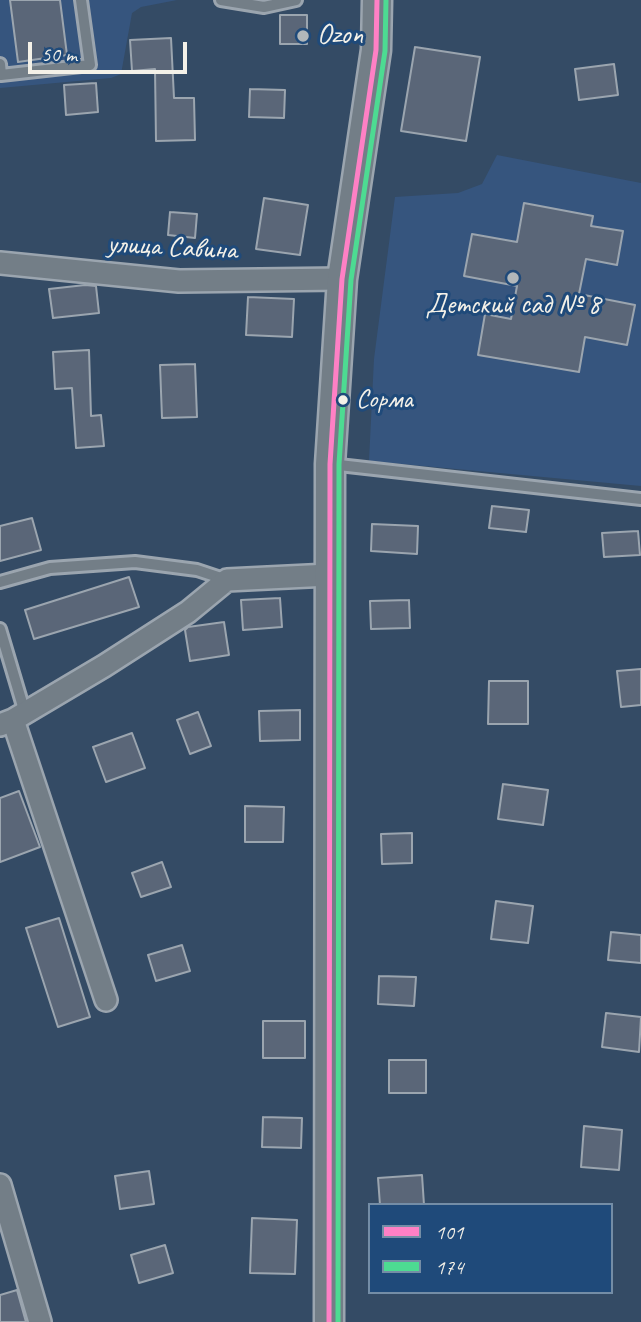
<!DOCTYPE html>
<html>
<head>
<meta charset="utf-8">
<style>
  body { margin:0 }
  #map { position:relative; width:641px; height:1322px; overflow:hidden; background:#344b65; font-family:Caveat,sans-serif }
  canvas { display:block }
  .legend { position:absolute; left:368px; top:1203px; width:245px; height:91px; box-sizing:border-box; background:#1f4a7a; border:2px solid #748da6; margin:0; padding:9px 12px; list-style:none; font-size:21px; color:#f4f1e8 }
  .legend li { display:flex; align-items:center; gap:14px; height:35px }
  .legend b { width:35px; border:2px solid #748da6 }
  .scale { position:absolute; left:28px; top:42px; width:159px; height:32px; box-sizing:border-box; border:4px solid #f4f1e8; border-top:0; padding-left:9px; font-size:21px; line-height:24px; white-space:nowrap; color:#f4f1e8; -webkit-text-stroke:5px #1f4a7a; paint-order:stroke }
</style>
</head>
<body>
<div id="map">
<canvas width="641" height="1322"></canvas>
<ul class="legend">
<li><b style="height:9px;background:#ff80c5"></b>101</li>
<li><b style="height:9px;background:#4ddb92"></b>174</li>
</ul>
<div class="scale">50 m</div>
</div>
<script>
const ctx = document.querySelector('canvas').getContext('2d');
ctx.lineJoin = 'round';
function fillPath(path, color) {
  ctx.fillStyle = color;
  ctx.fill(path, 'evenodd');
}
function shape(rows) {
  const path = new Path2D();
  for (const r of rows) {
    path.moveTo(r[0], r[1]);
    for (let i = 2; i < r.length; i += 2) path.lineTo(r[i], r[i + 1]);
  }
  return path;
}
function strokePath(path, color, width, dash) {
  ctx.strokeStyle = color;
  ctx.lineWidth = width;
  ctx.lineCap = dash ? 'butt' : 'round';
  ctx.setLineDash(dash || []);
  ctx.stroke(path);
}
function label(font, color, halo, rows, align = 'center') {
  ctx.font = font + ' Caveat,sans-serif';
  ctx.lineWidth = 6;
  ctx.setLineDash([]);
  ctx.textBaseline = 'middle';
  ctx.strokeStyle = halo;
  ctx.fillStyle = color;
  for (const [text, x, y, turn = 0] of rows) {
    ctx.save();
    ctx.translate(x, y);
    ctx.rotate((+turn || 0) * Math.PI / 180);
    ctx.textAlign = isNaN(turn) ? turn : align;
    if (halo) ctx.strokeText(text, 0, 0);
    ctx.fillText(text, 0, 0);
    ctx.restore();
  }
}
const built = shape([
  [0,0,177,0,141,7,132,13,121,74,111,78,0,88],
  [497,155,641,183,641,486,369,461,374,359,395,197,458,193,482,184]
]);
const building = shape([
  [10,0,60,0,67,55,18,62,10,0],
  [280,15,307,15,307,44,280,44,280,15],
  [171,38,174,98,194,98,195,140,156,141,155,69,132,71,130,40,171,38],
  [415,47,480,57,466,141,401,131,415,47],
  [614,64,618,95,579,100,575,69,614,64],
  [96,83,98,112,66,115,64,85,96,83],
  [250,89,285,90,284,118,249,117,250,89],
  [264,198,308,205,300,255,256,249,264,198],
  [524,203,593,216,591,226,623,231,617,265,586,259,579,294,635,305,627,345,585,337,579,372,478,355,485,314,511,319,517,286,464,276,472,234,517,242,524,203],
  [170,212,197,214,195,238,168,235,170,212],
  [85,285,96,286,99,313,53,318,49,289,85,285],
  [248,297,294,299,292,337,246,335,248,297],
  [89,350,91,416,101,415,104,446,76,448,72,388,55,389,53,352,89,350],
  [195,364,197,417,162,418,160,365,195,364],
  [492,506,529,510,526,532,489,528,492,506],
  [32,518,41,550,0,561,0,526,32,518],
  [372,524,418,526,417,554,371,551,372,524],
  [638,531,640,555,604,557,602,533,638,531],
  [129,577,139,607,34,639,25,610,129,577],
  [280,598,282,627,243,630,241,600,280,598],
  [409,600,410,628,371,629,370,601,409,600],
  [224,622,229,655,190,661,185,630,188,627,224,622],
  [641,669,641,705,621,707,617,671,641,669],
  [489,681,528,681,528,724,488,724,489,681],
  [300,710,300,740,260,741,259,711,300,710],
  [198,712,211,746,190,754,177,720,198,712],
  [132,733,145,768,106,782,93,747,132,733],
  [503,784,548,790,543,825,498,819,503,784],
  [19,791,40,847,0,862,0,798,19,791],
  [245,806,284,807,283,842,245,842,245,806],
  [412,833,412,863,382,864,381,834,412,833],
  [162,862,171,887,141,897,132,873,162,862],
  [496,901,533,906,528,943,491,939,496,901],
  [59,918,90,1017,58,1027,26,928,59,918],
  [611,932,641,935,641,963,608,960,611,932],
  [182,945,190,971,156,981,148,955,182,945],
  [379,976,416,977,414,1006,378,1004,379,976],
  [606,1013,641,1017,639,1052,602,1047,606,1013],
  [263,1021,305,1021,305,1058,263,1058,263,1021],
  [389,1060,426,1060,426,1093,389,1093,389,1060],
  [263,1117,302,1118,301,1148,262,1147,263,1117],
  [584,1126,622,1130,619,1170,581,1167,584,1126],
  [149,1171,154,1204,120,1209,115,1176,149,1171],
  [422,1175,424,1205,380,1205,378,1178,422,1175],
  [252,1218,297,1220,295,1274,250,1273,252,1218],
  [165,1245,173,1273,139,1283,131,1255,165,1245],
  [17,1290,26,1322,0,1322,0,1295,17,1290]
]);
const lane = shape([
  [221,0,264,7,296,0],
  [0,64,1,75,90,65,81,0],
  [330,464,641,499],
  [0,582,50,568,135,562,197,570,227,580],
  [0,629,25,713]
]);
const street = shape([
  [0,263,179,281,342,279],
  [13,720,106,1000],
  [0,725,13,720,104,666,188,612,227,580,329,575],
  [0,1185,40,1322]
]);
const secondary = shape([
  [329,1322,330,464,342,279,376,50,377,0]
]);
const bus1 = shape([
  [329,1322,330,464,342,279,376,50,377,0]
]);
const bus2 = shape([
  [338,1322,339,464,351,280,385,51,386,0]
]);
const markers = [
  [303,36,7,"#b1b7ba"],
  [513,278,7,"#b1b7ba"],
  [343,400,6,"#f4f1e8"]
];
const busNames = [
  ["Сорма",356,400]
];
const poiNames = [
  ["Ozon",317,36],
  ["Детский сад № 8",513,306,"center"]
];
const streetNames = [
  ["улица Савина",172,248,3]
];
fillPath(built, '#36557e');
fillPath(building, '#5a6678');
strokePath(building, '#9ba5af', 2);
strokePath(lane, '#9ba5af', 16);
strokePath(street, '#9ba5af', 26);
strokePath(secondary, '#9ba5af', 33);
strokePath(lane, '#737e87', 10);
strokePath(street, '#737e87', 21);
strokePath(secondary, '#737e87', 28);
strokePath(bus1, '#ff80c5', 5);
strokePath(bus2, '#4ddb92', 5);
for (const [x, y, r, color] of markers) {
  const dot = new Path2D();
  dot.arc(x, y, r, 0, 2 * Math.PI);
  ctx.fillStyle = color;
  ctx.fill(dot);
  strokePath(dot, '#1f4a7a', 2.5);
}
label('26px', '#f4f1e8', '#1f4a7a', busNames, 'left');
label('28px', '#f4f1e8', '#1f4a7a', poiNames, 'left');
label('28px', '#f4f1e8', '#1f4a7a', streetNames);
</script>
</body>
</html>
